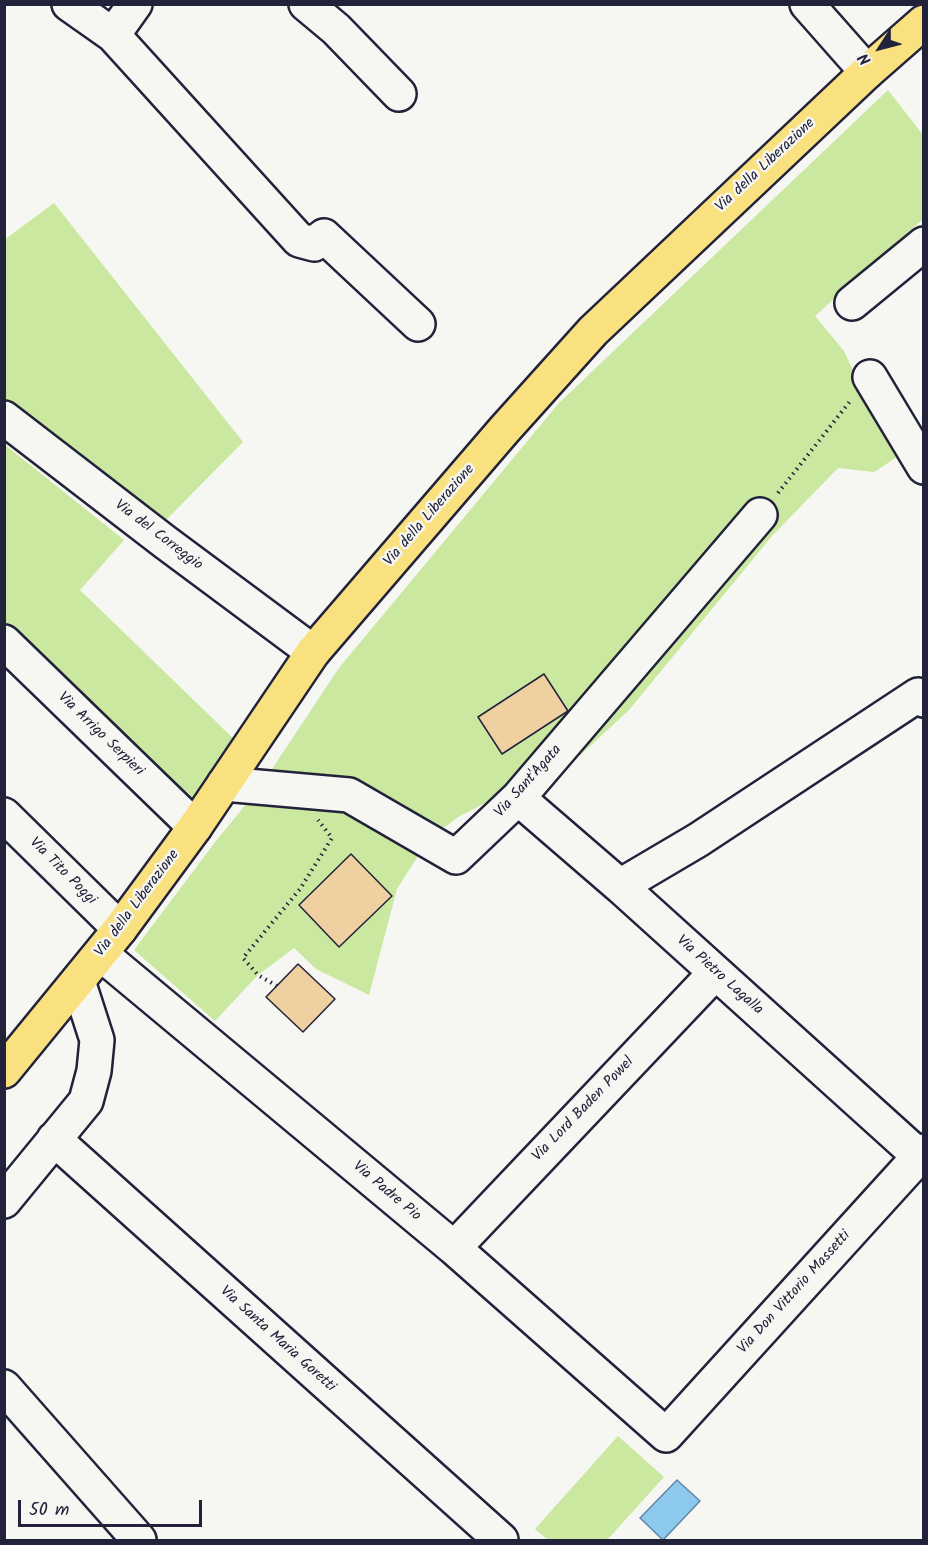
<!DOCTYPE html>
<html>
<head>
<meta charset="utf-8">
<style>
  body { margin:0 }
  #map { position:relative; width:928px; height:1545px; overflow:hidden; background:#f6f6f2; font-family:Kalam,sans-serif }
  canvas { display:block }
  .frame { position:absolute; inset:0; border:6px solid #22223b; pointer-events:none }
  .north { position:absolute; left:850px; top:18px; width:60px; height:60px; -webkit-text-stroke:4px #f6f6f2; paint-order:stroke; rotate:234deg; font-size:16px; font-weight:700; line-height:24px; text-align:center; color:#22223b }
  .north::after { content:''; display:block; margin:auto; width:21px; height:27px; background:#22223b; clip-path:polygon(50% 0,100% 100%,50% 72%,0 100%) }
  .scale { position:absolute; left:18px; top:1500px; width:184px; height:27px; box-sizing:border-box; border:3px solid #22223b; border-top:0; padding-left:8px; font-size:18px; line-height:21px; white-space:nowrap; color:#22223b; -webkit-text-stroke:4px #f6f6f2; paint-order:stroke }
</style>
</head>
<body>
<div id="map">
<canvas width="928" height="1545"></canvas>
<div class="frame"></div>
<div class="north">N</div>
<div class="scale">50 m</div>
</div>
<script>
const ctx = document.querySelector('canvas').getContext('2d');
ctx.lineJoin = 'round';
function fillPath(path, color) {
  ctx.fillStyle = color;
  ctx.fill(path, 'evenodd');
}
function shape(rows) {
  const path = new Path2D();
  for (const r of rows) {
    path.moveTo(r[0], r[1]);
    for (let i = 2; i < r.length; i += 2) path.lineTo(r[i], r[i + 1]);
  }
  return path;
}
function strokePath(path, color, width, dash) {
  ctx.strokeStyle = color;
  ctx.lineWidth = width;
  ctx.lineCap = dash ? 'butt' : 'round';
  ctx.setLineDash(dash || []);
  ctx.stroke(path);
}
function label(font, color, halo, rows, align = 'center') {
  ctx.font = font + ' Kalam,sans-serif';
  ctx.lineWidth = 5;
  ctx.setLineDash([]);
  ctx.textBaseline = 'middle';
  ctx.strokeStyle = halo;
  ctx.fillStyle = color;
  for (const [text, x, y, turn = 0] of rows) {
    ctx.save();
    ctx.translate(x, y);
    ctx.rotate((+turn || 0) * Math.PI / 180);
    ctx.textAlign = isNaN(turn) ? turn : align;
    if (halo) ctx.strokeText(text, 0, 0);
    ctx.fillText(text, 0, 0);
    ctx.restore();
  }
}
const green = shape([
  [888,90,923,135,923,219,815,316,844,351,861,388,897,457,874,472,838,468,772,536,629,710,548,785,536,777,458,817,428,840,397,889,369,995,316,969,294,948,258,975,215,1021,134,950,216,841,260,787,339,668,559,403],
  [54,203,243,442,165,521,5,401,4,240],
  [4,444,124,540,80,590,238,743,195,804,5,622],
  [618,1436,664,1477,607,1540,548,1540,535,1529]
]);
const water = shape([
  [677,1480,700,1501,663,1540,640,1518,677,1480]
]);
const building = shape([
  [544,674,568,711,502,754,478,717,544,674],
  [351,854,392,896,339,947,299,905,351,854],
  [298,964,335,999,303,1032,266,997,298,964]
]);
const path = shape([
  [778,493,851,400],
  [277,986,258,975,243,958,300,889,332,838,318,820]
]);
const minor = shape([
  [69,4,113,35,299,240,314,244,324,236,418,324],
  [306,4,336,29,399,94],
  [807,4,867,72],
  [113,35,135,4],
  [852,303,924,244],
  [870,377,924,467],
  [4,418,165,542,313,652],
  [4,642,195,827],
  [224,784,349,795,456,857,518,798,760,515],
  [518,798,620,886,919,1156],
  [4,815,120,929],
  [620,886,698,840,918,695,924,700],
  [101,954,454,1248,666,1435,924,1151],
  [54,1139,501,1540],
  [4,1201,86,1101,94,1071,97,1040,78,981],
  [454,1248,715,973],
  [4,1387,139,1540]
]);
const major = shape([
  [4,1071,120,929,195,827,313,652,504,430,593,331,867,72,924,22]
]);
const streetNames = [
  ["Via della Liberazione",766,166,-43],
  ["Via della Liberazione",430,516,-49],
  ["Via del Correggio",158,536,37],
  ["Via Arrigo Serpieri",100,735,44],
  ["Via Sant'Agata",529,782,-48],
  ["Via Tito Poggi",62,872,45],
  ["Via della Liberazione",138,904,-53],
  ["Via Pietro Lagalla",719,976,42],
  ["Via Lord Baden Powel",584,1110,-46],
  ["Via Padre Pio",386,1192,40],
  ["Via Don Vittorio Massetti",795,1293,-48],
  ["Via Santa Maria Goretti",277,1340,42]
];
fillPath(green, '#cae8a0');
fillPath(water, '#8dc9ed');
strokePath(water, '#6286a6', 1.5);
fillPath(building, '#eed0a1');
strokePath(building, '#22223b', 1.5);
strokePath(minor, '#22223b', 38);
strokePath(major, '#22223b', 38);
strokePath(path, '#22223b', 4, [1.5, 4.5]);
strokePath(minor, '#f6f6f2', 33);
strokePath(major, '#fae180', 33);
label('15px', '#22223b', '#f6f6f2', streetNames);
</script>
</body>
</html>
